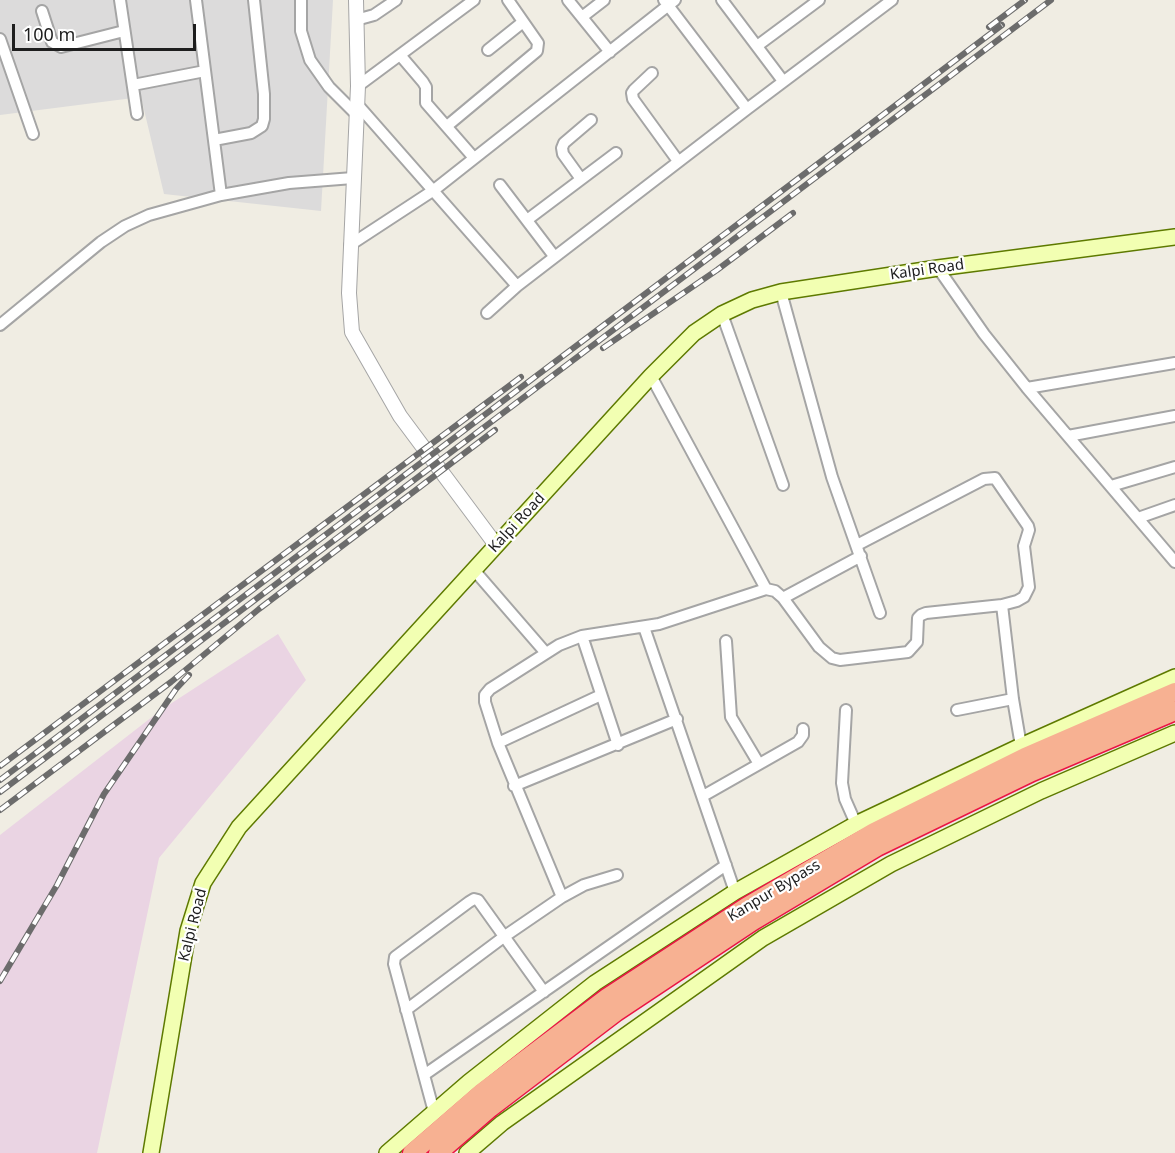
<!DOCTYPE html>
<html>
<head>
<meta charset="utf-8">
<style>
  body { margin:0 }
  #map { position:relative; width:1175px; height:1153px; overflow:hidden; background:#f0ede3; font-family:"Noto Sans",sans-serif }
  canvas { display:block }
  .scale { position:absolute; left:12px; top:24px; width:184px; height:27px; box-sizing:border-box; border:3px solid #1e1e1e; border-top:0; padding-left:8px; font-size:18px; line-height:21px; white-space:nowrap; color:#1e1e1e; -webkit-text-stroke:4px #fff; paint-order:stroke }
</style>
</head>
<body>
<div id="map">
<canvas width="1175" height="1153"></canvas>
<div class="scale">100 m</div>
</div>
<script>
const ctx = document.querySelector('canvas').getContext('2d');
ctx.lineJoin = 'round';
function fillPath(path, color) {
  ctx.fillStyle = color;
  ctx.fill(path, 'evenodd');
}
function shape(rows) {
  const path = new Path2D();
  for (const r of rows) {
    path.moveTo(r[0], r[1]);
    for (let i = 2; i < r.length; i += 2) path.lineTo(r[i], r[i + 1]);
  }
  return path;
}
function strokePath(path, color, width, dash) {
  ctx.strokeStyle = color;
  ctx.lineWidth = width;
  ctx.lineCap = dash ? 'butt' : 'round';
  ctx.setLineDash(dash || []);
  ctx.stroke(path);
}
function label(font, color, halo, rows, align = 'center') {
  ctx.font = font + ' "Noto Sans",sans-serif';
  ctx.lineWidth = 4.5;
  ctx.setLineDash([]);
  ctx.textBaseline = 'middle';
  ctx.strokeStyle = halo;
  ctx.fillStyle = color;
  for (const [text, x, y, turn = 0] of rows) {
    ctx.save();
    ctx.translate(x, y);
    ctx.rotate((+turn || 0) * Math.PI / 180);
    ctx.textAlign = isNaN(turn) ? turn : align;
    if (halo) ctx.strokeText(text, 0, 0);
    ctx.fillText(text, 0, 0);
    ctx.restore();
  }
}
const residential = shape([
  [0,0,333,0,321,211,164,194,141,97,0,115]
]);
const industrial = shape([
  [278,634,306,680,159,858,97,1153,0,1153,0,835,161,710]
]);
const minor = shape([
  [120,0,137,114],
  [196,0,221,195],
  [301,0,301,31,310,60,329,87,356,114],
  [568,0,610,52],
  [664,0,747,109],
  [722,0,783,81],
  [42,11,52,42,61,47,124,31],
  [582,17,604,0],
  [356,20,374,15,396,0],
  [0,39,33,134],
  [757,46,819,0],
  [488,50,523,22],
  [400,55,423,82,426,87,426,103,474,158],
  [652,73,634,90,632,93,633,99,678,161],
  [133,85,205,71],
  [358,86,474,0],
  [357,104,517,286,747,109,892,0],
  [447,126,537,51,538,43,508,0],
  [214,140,251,133,262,126,264,119,264,94,254,0],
  [581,179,563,154,562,148,564,143,591,120],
  [500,185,554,256],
  [527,220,616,153],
  [350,245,434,190,675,0],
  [938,268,984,334,1027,388,1175,562],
  [781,292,832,477,880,613],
  [487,313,517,286],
  [722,314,783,485],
  [0,325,101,242,125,226,149,215,221,195,289,183,353,178],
  [651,376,766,589],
  [1027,388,1175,363],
  [1068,436,1175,416],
  [1111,486,1175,467],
  [1138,518,1175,505],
  [474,570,545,652],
  [783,598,861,556],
  [1002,605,1013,699,1021,746],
  [644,627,735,892],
  [582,636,618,745],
  [726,641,731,717,759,764],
  [846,710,842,783,845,799,856,824],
  [957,710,1013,699],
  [498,743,601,695],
  [514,786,677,719],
  [703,796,798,742,803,735,803,729],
  [562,897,498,743,485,702,485,695,490,689,559,645,582,636,659,624,766,589,775,591,783,598,819,647,832,658,840,660,908,652,917,642,918,618,921,615,926,613,1002,605,1017,601,1024,597,1029,587,1024,546,1029,530,1028,526,995,478,984,479,857,545],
  [406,1010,505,936,562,897,584,885,617,875],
  [424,1075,726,865],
  [434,1112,394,964,395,957,469,902,474,899,478,900,544,992]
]);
const tertiary = shape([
  [356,0,358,86,349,293,352,332,400,416,496,545]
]);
const secondary = shape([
  [151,1153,188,931,203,883,239,827,651,376,694,333,722,314,752,300,781,292,938,268,1175,237],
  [387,1153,469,1082,595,983,735,892,856,824,1021,746,1175,677],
  [467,1153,502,1123,763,938,891,864,1041,791,1175,733]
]);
const trunk = shape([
  [412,1153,481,1093,608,997,746,907,874,832,1025,757,1175,692],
  [438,1153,490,1108,616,1012,753,921,877,847,1032,772,1175,711]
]);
const rail = shape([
  [989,27,1025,0],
  [603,348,717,270,793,213],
  [0,766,521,377],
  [0,780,1002,25],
  [0,792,1051,0],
  [0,810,171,682,259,609,495,430],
  [0,981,57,885,104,794,176,689,189,675]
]);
const streetNames = [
  ["Kalpi Road",927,270,-8],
  ["Kalpi Road",517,523,-47],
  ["Kanpur Bypass",774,891,-31],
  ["Kalpi Road",193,925,-76]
];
fillPath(residential, '#dcdbdb');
fillPath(industrial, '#ead4e3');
strokePath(minor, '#a5a5a5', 14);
strokePath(tertiary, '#a5a5a5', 16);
strokePath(secondary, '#5e7a00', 18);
strokePath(trunk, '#ea1444', 21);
strokePath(minor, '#fff', 10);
strokePath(tertiary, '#fff', 14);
strokePath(secondary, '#f2ffb2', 15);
strokePath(trunk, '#f7b192', 18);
strokePath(rail, '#6c6c6c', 6);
strokePath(rail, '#fff', 4, [11]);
label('15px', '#1e1e1e', '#fff', streetNames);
</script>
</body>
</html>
